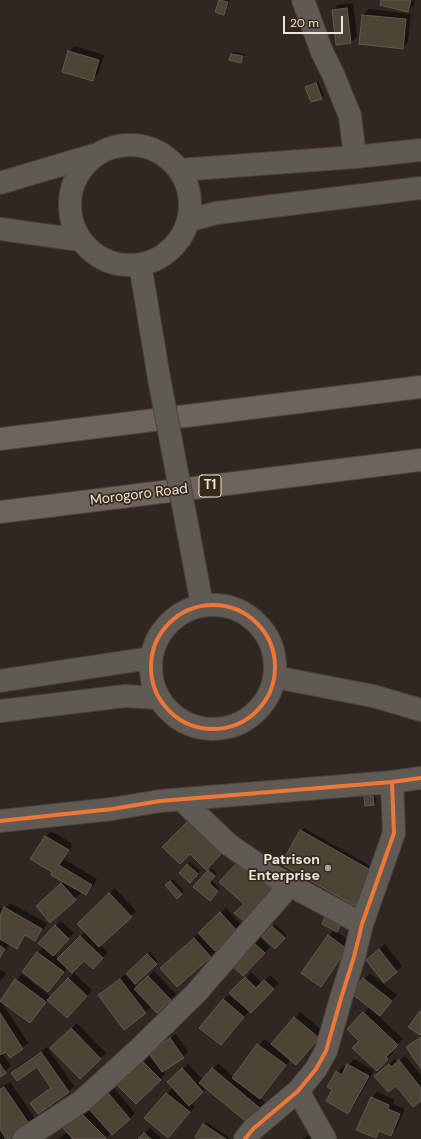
<!DOCTYPE html>
<html>
<head>
<meta charset="utf-8">
<style>
  body { margin:0 }
  #map { position:relative; width:421px; height:1139px; overflow:hidden; background:#302820; font-family:"DM Sans",sans-serif }
  canvas { display:block }
  .scale { position:absolute; left:283px; top:16px; width:60px; height:18px; box-sizing:border-box; border:2px solid #ede4db; border-top:0; padding-left:5px; font-size:12px; line-height:14px; white-space:nowrap; color:#ede4db; -webkit-text-stroke:3px #36291a; paint-order:stroke }
</style>
</head>
<body>
<div id="map">
<canvas width="421" height="1139"></canvas>
<div class="scale">20 m</div>
</div>
<script>
const ctx = document.querySelector('canvas').getContext('2d');
ctx.lineJoin = 'round';
function fillPath(path, color) {
  ctx.fillStyle = color;
  ctx.fill(path, 'evenodd');
}
function shape(rows) {
  const path = new Path2D();
  for (const r of rows) {
    if (r.length === 3) {
      path.moveTo(r[0] + r[2], r[1]);
      path.arc(r[0], r[1], r[2], 0, 2 * Math.PI);
      continue;
    }
    path.moveTo(r[0], r[1]);
    for (let i = 2; i < r.length; i += 2) path.lineTo(r[i], r[i + 1]);
  }
  return path;
}
function strokePath(path, color, width, dash) {
  ctx.strokeStyle = color;
  ctx.lineWidth = width;
  ctx.lineCap = dash ? 'butt' : 'round';
  ctx.setLineDash(dash || []);
  ctx.stroke(path);
}
function label(font, color, halo, rows, align = 'center') {
  ctx.font = font + ' "DM Sans",sans-serif';
  ctx.lineWidth = 3.5;
  ctx.setLineDash([]);
  ctx.textBaseline = 'middle';
  ctx.strokeStyle = halo;
  ctx.fillStyle = color;
  for (const [text, x, y, turn = 0] of rows) {
    ctx.save();
    ctx.translate(x, y);
    ctx.rotate((+turn || 0) * Math.PI / 180);
    ctx.textAlign = isNaN(turn) ? turn : align;
    if (halo) ctx.strokeText(text, 0, 0);
    ctx.fillText(text, 0, 0);
    ctx.restore();
  }
}
const shadow = shape([
  [220,0,230,0,226,11,224,14,216,12],
  [382,0,415,0,414,5,408,11],
  [353,3,357,37,351,42,337,44,333,10,338,5],
  [369,9,411,14,408,42,402,48,360,43,363,15],
  [75,46,104,55,98,74,92,80,69,52],
  [234,52,245,54,243,59,241,62,232,54],
  [318,81,324,95,321,98,307,87,309,85],
  [368,794,375,794,376,802,373,805,365,797],
  [304,828,376,869,355,904,301,831],
  [51,831,73,844,64,859,97,879,91,889,85,894,82,892,51,921,42,900,64,881,54,872,46,836],
  [246,855,278,885,250,915],
  [190,862,200,871,190,882,180,873],
  [211,868,217,873,211,880,220,888,210,899,195,887],
  [173,879,184,891,177,897,166,885],
  [115,888,136,911,100,945,108,952,93,967,84,959,67,968,48,991,23,972,43,947,55,926,61,921,74,933,53,954,59,959,86,931,78,924],
  [10,903,47,923,40,934,35,940,26,935,22,942,17,947,10,943,0,960,0,907,4,910],
  [226,908,242,925,215,950,216,951,211,956,177,986,167,962],
  [344,918,339,928,336,931,352,943,326,980,320,985,329,936],
  [275,924,287,935,275,947,264,937],
  [259,937,270,947,249,970,254,942],
  [385,944,402,966,385,981,373,954],
  [150,952,158,961,135,983,130,977,129,978,137,988,154,971,176,994,157,1012,152,1006,145,1012,105,990,126,974],
  [0,970,6,973,0,981],
  [251,972,262,983,270,975,279,983,251,1012,249,1011,221,1044,223,1000,229,995,238,1002,239,1001,231,993],
  [74,973,92,990,73,1011,48,999,30,1022,1,1001,28,1043,22,1048,6,1050,2,1053,11,1066,0,1075,0,999,1,1000,22,974,51,997],
  [370,973,397,995,385,1009,375,1013,403,1039,391,1051,393,1053,377,1070,361,1041,348,1029,370,1007,352,993],
  [300,1012,324,1032,302,1058,291,1059,266,1092,260,1098,265,1102,253,1116,207,1087,190,1103,195,1106,173,1131,146,1118,173,1087,174,1077,188,1064,203,1080,218,1063,234,1077,264,1039,272,1045],
  [77,1023,106,1053,80,1078,57,1042],
  [176,1034,188,1052,183,1057,163,1071,165,1074,136,1103,118,1084,147,1055,157,1065,158,1065,150,1053,156,1047],
  [47,1047,74,1086,69,1091,38,1113,31,1103,52,1087,37,1066,12,1073,17,1067],
  [405,1056,421,1075,421,1099,396,1084,376,1076,395,1059,397,1062],
  [354,1059,374,1071,353,1107,348,1112,337,1072,343,1066,346,1068],
  [10,1082,35,1118,29,1124,8,1139,0,1139,0,1088],
  [114,1088,135,1113,130,1118,104,1139,75,1139,69,1135,72,1139,57,1139,68,1132,85,1106,90,1110],
  [377,1092,394,1099,393,1104,405,1109,396,1129,390,1135,381,1131,375,1137,372,1098],
  [207,1122,230,1138,230,1139,200,1139,204,1125],
  [150,1128,162,1139,140,1139],
  [315,1131,321,1139,303,1139]
]);
const building = shape([
  [219,0,228,2,224,15,215,12,219,0],
  [381,0,411,0,408,12,380,5,381,0],
  [347,8,351,43,336,45,332,10,347,8],
  [362,15,406,19,403,49,359,44,362,15],
  [68,51,99,60,93,81,62,72,68,51],
  [231,54,243,56,241,63,229,60,231,54],
  [316,83,322,99,311,102,305,87,316,83],
  [364,796,373,796,374,805,365,806,364,796],
  [188,821,222,853,206,870,190,854,180,864,162,847,188,821],
  [300,830,374,872,355,906,281,864,300,830],
  [45,836,69,850,59,865,92,885,86,895,51,875,52,872,30,859,45,836],
  [240,860,273,891,245,922,234,913,244,904,219,882,240,860],
  [187,864,198,874,190,883,179,873,187,864],
  [208,870,215,876,209,883,218,891,210,901,193,887,208,870],
  [170,881,182,894,177,899,165,885,170,881],
  [61,883,76,900,50,923,36,906,61,883],
  [109,893,132,917,99,947,77,924,109,893],
  [4,907,42,929,35,941,25,935,17,949,0,939,0,915,4,907],
  [220,912,237,931,215,951,198,933,220,912],
  [327,913,342,921,337,932,322,924,327,913],
  [55,925,69,939,53,956,38,943,55,925],
  [272,926,285,938,275,949,262,937,272,926],
  [328,935,347,949,321,987,301,973,328,935],
  [80,936,103,958,93,969,84,961,72,973,57,959,80,936],
  [194,938,211,957,177,987,160,968,194,938],
  [253,942,265,953,243,976,231,965,253,942],
  [0,946,5,949,0,958,0,946],
  [379,949,397,972,384,983,366,960,379,949],
  [37,952,64,972,48,992,22,972,37,952],
  [147,954,157,964,135,984,126,974,147,954],
  [148,976,171,1000,157,1013,134,989,148,976],
  [245,977,256,988,264,980,274,989,251,1013,229,993,245,977],
  [68,978,87,996,67,1018,47,1000,68,978],
  [363,978,392,1001,380,1016,351,993,363,978],
  [15,979,46,1002,30,1023,0,1001,15,979],
  [120,979,146,1013,124,1030,98,995,120,979],
  [223,999,244,1017,221,1045,199,1028,223,999],
  [420,1011,421,1012,421,1033,420,1035,408,1027,420,1011],
  [363,1012,398,1045,386,1057,388,1059,377,1071,352,1048,359,1041,347,1029,363,1012],
  [0,1013,23,1049,10,1058,6,1052,0,1055,0,1013],
  [294,1017,319,1038,296,1065,271,1044,294,1017],
  [71,1028,101,1059,80,1079,50,1048,71,1028],
  [421,1037,421,1069,406,1047,421,1037],
  [170,1038,184,1058,162,1072,149,1053,170,1038],
  [257,1044,286,1065,260,1099,232,1078,257,1044],
  [41,1052,69,1092,38,1114,30,1103,51,1088,37,1067,17,1081,11,1073,41,1052],
  [141,1060,161,1080,136,1104,116,1084,141,1060],
  [399,1060,421,1088,421,1101,413,1107,396,1086,388,1092,374,1076,389,1064,391,1067,399,1060],
  [0,1064,6,1073,0,1077,0,1064],
  [347,1064,369,1076,348,1114,326,1101,332,1090,327,1087,336,1071,342,1075,347,1064],
  [182,1068,203,1092,189,1106,167,1082,182,1068],
  [212,1068,261,1109,248,1123,199,1083,212,1068],
  [4,1087,30,1125,9,1139,6,1139,0,1129,0,1089,4,1087],
  [108,1093,130,1119,112,1135,89,1109,108,1093],
  [166,1093,190,1112,168,1138,144,1118,166,1093],
  [371,1097,389,1105,388,1109,400,1114,391,1136,379,1131,376,1138,356,1130,371,1097],
  [79,1111,106,1138,106,1139,73,1139,62,1127,79,1111],
  [203,1124,226,1139,198,1139,195,1137,203,1124],
  [144,1133,151,1139,138,1139,144,1133]
]);
const minor = shape([
  [303,0,322,52,333,74,350,116,355,157],
  [275,677,373,696,421,710],
  [182,800,228,844,277,878,362,924],
  [0,821,112,809,160,801,392,782,421,778],
  [298,1091,325,1139],
  [24,1139,82,1101,136,1052,196,993,290,885],
  [245,1139,253,1129,298,1091,316,1069,326,1051,342,995,354,957,362,924,394,833,392,782]
]);
const tertiary = shape([
  [130,205,60],
  [179,170,355,157,421,150],
  [0,183,94,155],
  [188,221,216,213,421,188],
  [0,229,80,240],
  [140,264,159,378],
  [187,525,202,605],
  [213,667,62],
  [0,681,151,658],
  [0,711,125,696,158,698]
]);
const trunk = shape([
  [0,439,421,387],
  [0,512,421,460]
]);
const tertiaryBridge = shape([
  [159,378,187,525]
]);
const cycleway = shape([
  [213,667,62],
  [0,821,112,809,160,801,392,782,421,778],
  [245,1139,253,1129,298,1091,316,1069,326,1051,342,995,354,957,362,924,394,833,392,782]
]);
const markers = [
  [328,868,4,"#aba29a"]
];
const shields = [
  [210,486,22]
];
const shieldNames = [
  ["T1",210,486]
];
const streetNames = [
  ["Morogoro Road",139,495,-7]
];
const poiNames = [
  ["Patrison",320,860],
  ["Enterprise",320,876]
];
fillPath(shadow, '#0007');
fillPath(building, '#4c4535');
strokePath(building, '#5f5a53', 1);
strokePath(minor, '#4a433d', 24);
strokePath(tertiary, '#4a433d', 24);
strokePath(trunk, '#4a433d', 24);
strokePath(minor, '#605a54', 22);
strokePath(tertiary, '#605a54', 22);
strokePath(trunk, '#6e645c', 22);
strokePath(tertiaryBridge, '#4a433d', 24, []);
strokePath(tertiaryBridge, '#605a54', 22);
strokePath(cycleway, '#f07635', 4);
for (const [x, y, r, color] of markers) {
  const dot = new Path2D();
  dot.arc(x, y, r, 0, 2 * Math.PI);
  ctx.fillStyle = color;
  ctx.fill(dot);
  strokePath(dot, '#36291a', 1.5);
}
for (const [x, y, w] of shields) {
  const box = new Path2D();
  box.roundRect(x - w / 2, y - 11, w, 22, 3);
  ctx.fillStyle = '#36291a';
  ctx.fill(box);
  strokePath(box, '#ede4db', 1);
}
label('bold 13px', '#ede4db', null, shieldNames);
label('14px', '#ede4db', '#36291a', streetNames);
label('bold 14px', '#ede4db', '#36291a', poiNames, 'right');
</script>
</body>
</html>
